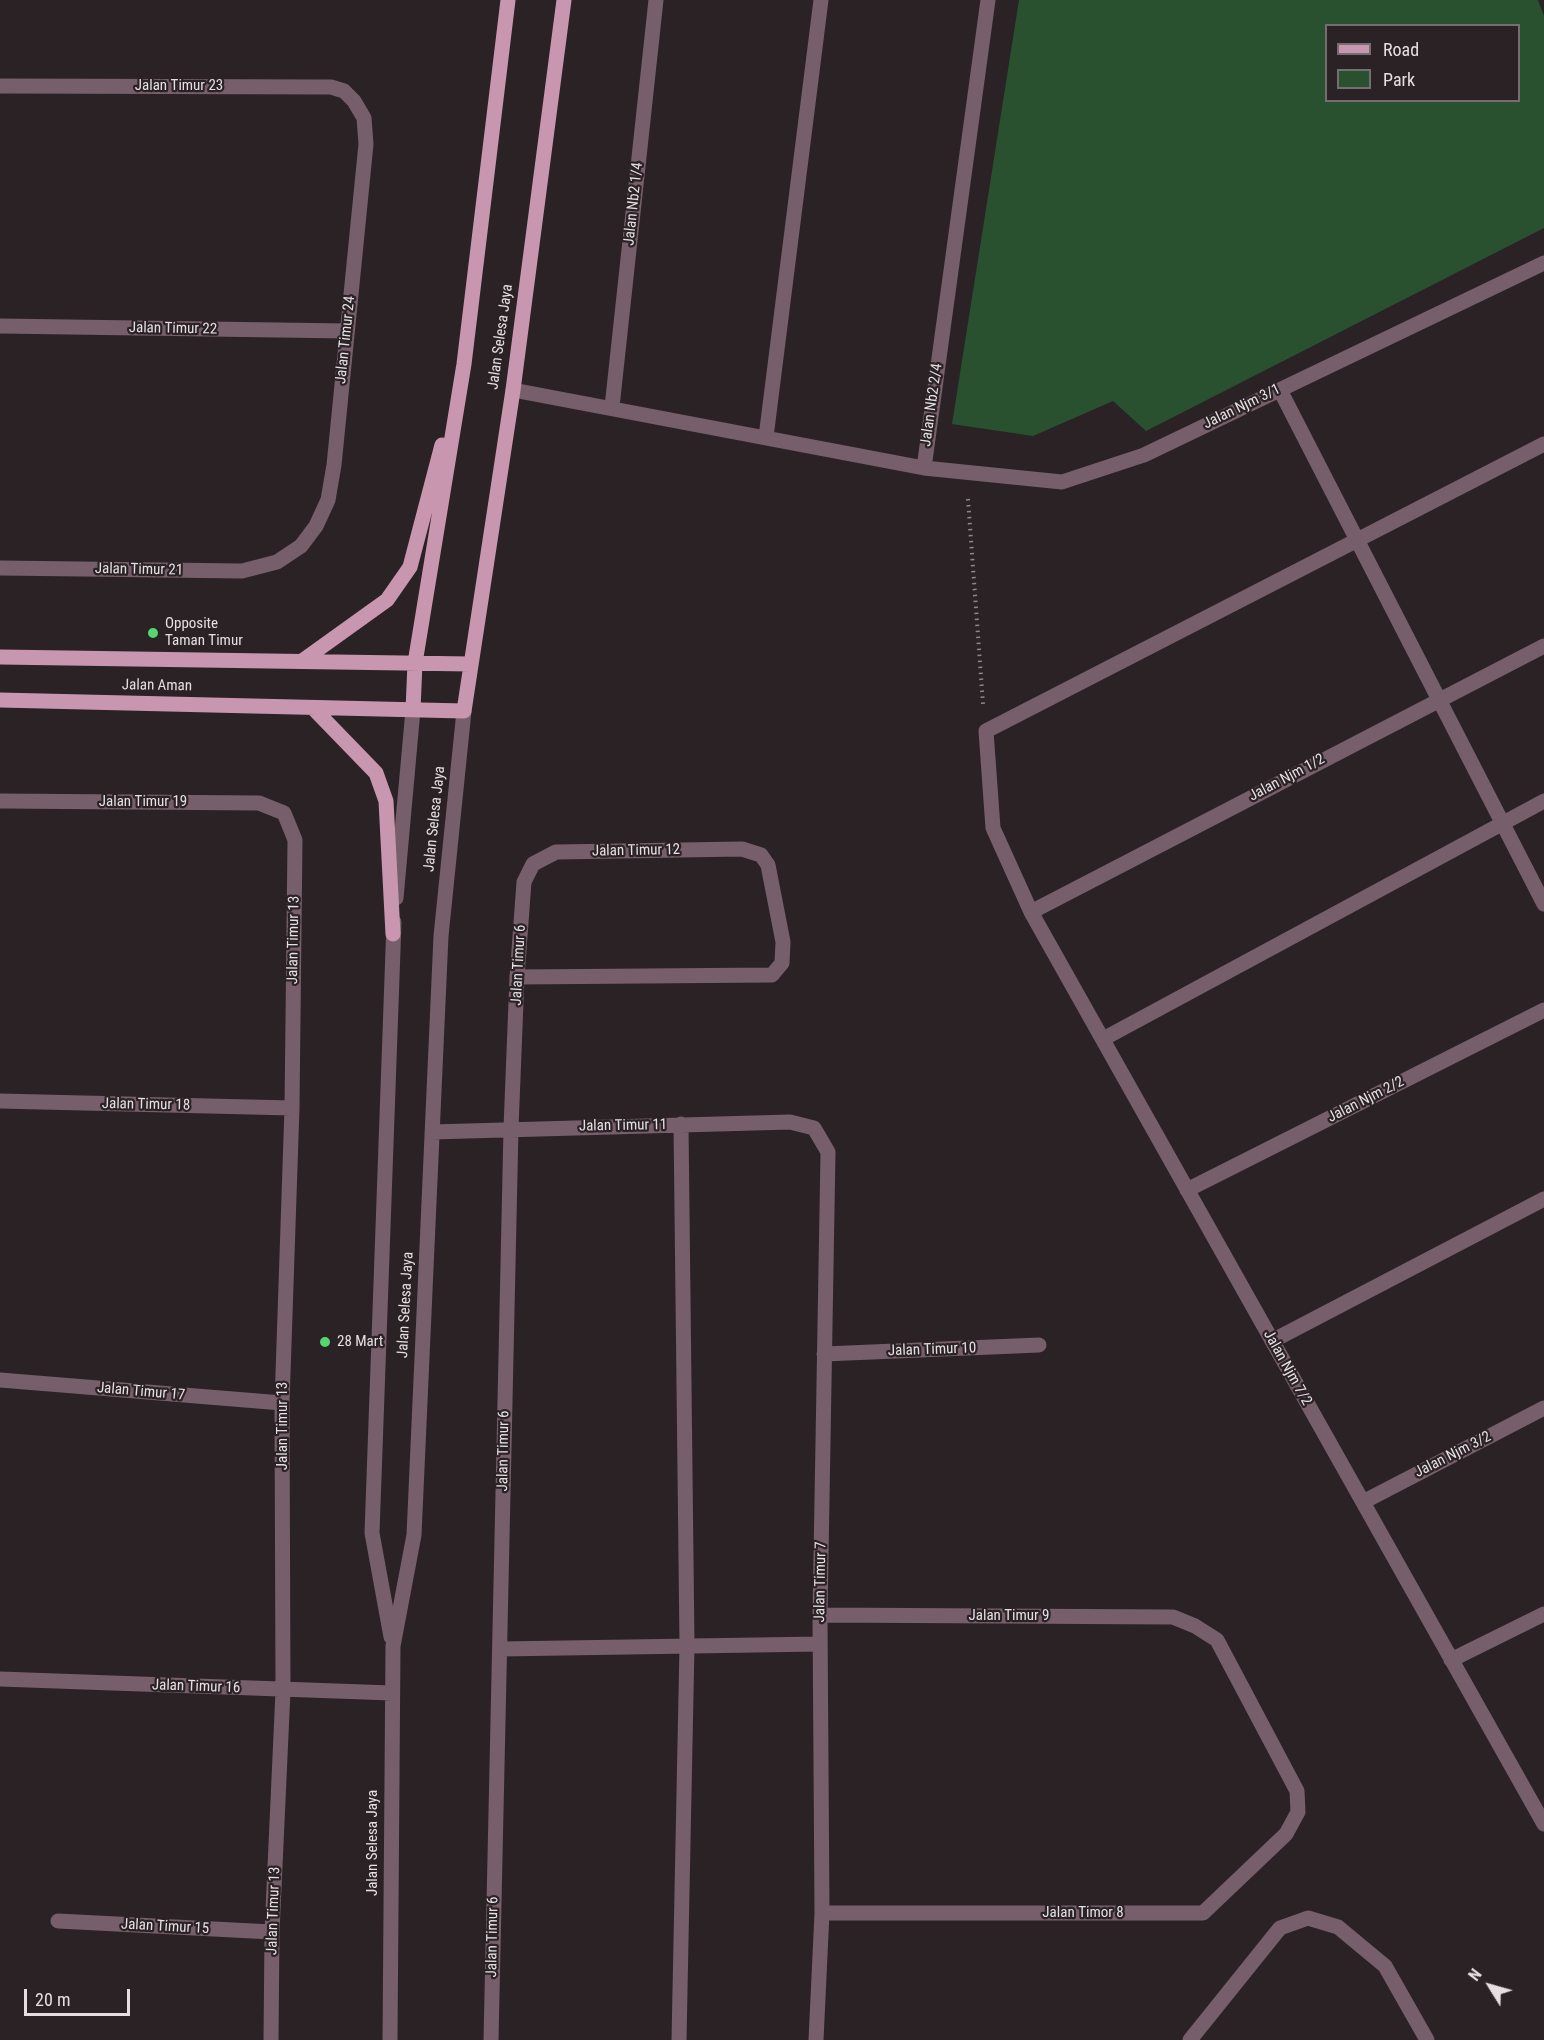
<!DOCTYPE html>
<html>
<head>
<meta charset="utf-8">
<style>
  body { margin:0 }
  #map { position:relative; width:1544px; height:2040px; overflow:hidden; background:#2b2226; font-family:"Roboto Condensed",sans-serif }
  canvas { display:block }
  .legend { position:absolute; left:1325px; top:24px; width:195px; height:78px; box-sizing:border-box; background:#2b2226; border:2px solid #756e71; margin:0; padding:8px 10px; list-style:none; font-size:18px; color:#e5dfe2 }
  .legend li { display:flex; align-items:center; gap:12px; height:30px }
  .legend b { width:30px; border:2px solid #756e71 }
  .north { position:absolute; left:1460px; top:1956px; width:60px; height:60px; -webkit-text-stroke:4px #2b2226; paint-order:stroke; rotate:307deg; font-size:16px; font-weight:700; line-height:24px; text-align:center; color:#e5dfe2 }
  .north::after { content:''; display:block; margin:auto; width:21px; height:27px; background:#e5dfe2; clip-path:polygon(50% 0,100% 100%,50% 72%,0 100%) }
  .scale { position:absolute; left:24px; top:1989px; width:106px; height:27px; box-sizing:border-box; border:3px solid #e5dfe2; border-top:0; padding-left:8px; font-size:18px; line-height:21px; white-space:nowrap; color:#e5dfe2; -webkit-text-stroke:4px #2b2226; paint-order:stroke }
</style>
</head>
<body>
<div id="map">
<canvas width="1544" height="2040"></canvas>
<ul class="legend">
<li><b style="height:8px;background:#c896af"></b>Road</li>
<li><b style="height:16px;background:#295130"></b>Park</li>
</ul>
<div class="north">N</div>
<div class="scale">20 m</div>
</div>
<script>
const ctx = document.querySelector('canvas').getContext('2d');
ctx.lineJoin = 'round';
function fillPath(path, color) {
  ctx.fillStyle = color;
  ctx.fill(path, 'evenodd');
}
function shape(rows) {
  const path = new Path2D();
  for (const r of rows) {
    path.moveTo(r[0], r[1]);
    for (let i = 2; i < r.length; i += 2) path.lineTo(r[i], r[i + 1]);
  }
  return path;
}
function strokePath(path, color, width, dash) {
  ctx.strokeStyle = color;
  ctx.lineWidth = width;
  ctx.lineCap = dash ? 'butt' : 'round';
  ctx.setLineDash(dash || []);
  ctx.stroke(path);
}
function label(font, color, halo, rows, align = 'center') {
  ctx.font = font + ' "Roboto Condensed",sans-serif';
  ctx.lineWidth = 4.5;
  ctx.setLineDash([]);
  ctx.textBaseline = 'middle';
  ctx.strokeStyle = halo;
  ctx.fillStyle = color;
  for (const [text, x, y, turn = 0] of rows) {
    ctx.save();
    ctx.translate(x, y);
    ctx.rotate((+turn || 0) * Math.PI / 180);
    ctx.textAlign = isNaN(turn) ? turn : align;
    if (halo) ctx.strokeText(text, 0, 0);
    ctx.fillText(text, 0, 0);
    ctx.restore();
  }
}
const green = shape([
  [1019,0,1538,0,1544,16,1544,228,1146,431,1113,401,1033,436,952,424],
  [1326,26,1518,26,1518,100,1326,100]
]);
const path = shape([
  [968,499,983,704]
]);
const minor = shape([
  [0,86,331,87,344,91,354,101,364,118,366,144,334,465,328,500,316,526,301,546,277,562,242,571,0,568],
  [0,326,347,331],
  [513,390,924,468,1062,482,1144,455,1544,263],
  [1280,390,1544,904],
  [612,407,656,0],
  [766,437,821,0],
  [1544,444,986,731,993,828,1031,912,1544,1824],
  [924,468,988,0],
  [0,801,259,803,284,813,295,840,292,1108,282,1403,283,1691,272,1932,271,2040],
  [396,898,413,710],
  [1031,912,1544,646],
  [1103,1039,1544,801],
  [0,1101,292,1108],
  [432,1132,790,1122,814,1128,828,1152,820,1615,822,1913,816,2040],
  [1187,1190,1544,1010],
  [1272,1341,1544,1199],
  [824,1354,1039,1345],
  [0,1380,282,1403],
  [1363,1502,1544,1408],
  [820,1615,1173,1617,1195,1626,1217,1640,1297,1791,1298,1812,1286,1834,1203,1913,822,1913],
  [391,1637,372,1533,394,922],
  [500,1649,820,1644],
  [1451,1660,1544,1614],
  [0,1679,392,1693],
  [58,1921,272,1932],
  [390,2040,393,1646,414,1535,441,936,464,711],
  [491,2040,511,1128,517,977,524,882,533,864,556,852,742,849,761,855,768,865,783,942,782,963,772,975,517,977],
  [679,2040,687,1645,681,1124],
  [1190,2040,1280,1928,1308,1918,1338,1927,1385,1966,1427,2040]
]);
const major = shape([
  [0,657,470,664],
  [302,661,387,600,410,567,442,445],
  [0,700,464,711,513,390,564,0],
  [313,708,376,773,386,801,393,934],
  [413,710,415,663,464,364,508,0]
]);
const markers = [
  [153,633,6,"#55d671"],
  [325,1342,6,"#55d671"]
];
const streetNames = [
  ["Jalan Timur 23",179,86],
  ["Jalan Nb2 1/4",634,204,-84],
  ["Jalan Timur 22",173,329,1],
  ["Jalan Selesa Jaya",501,337,-82],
  ["Jalan Timur 24",346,340,-84],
  ["Jalan Nb2 2/4",932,405,-82],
  ["Jalan Njm 3/1",1242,407,-26],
  ["Jalan Timur 21",139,570,1],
  ["Jalan Aman",157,686,1],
  ["Jalan Njm 1/2",1287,778,-28],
  ["Jalan Timur 19",143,802],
  ["Jalan Selesa Jaya",435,819,-84],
  ["Jalan Timur 12",636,851,-1],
  ["Jalan Timur 13",294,940,-89],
  ["Jalan Timur 6",519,965,-87],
  ["Jalan Njm 2/2",1366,1100,-27],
  ["Jalan Timur 18",146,1105,1],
  ["Jalan Timur 11",623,1126,-1],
  ["Jalan Selesa Jaya",406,1305,-87],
  ["Jalan Timur 10",932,1350,-2],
  ["Jalan Njm 7/2",1287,1368,61],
  ["Jalan Timur 17",141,1392,5],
  ["Jalan Timur 13",283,1426,-90],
  ["Jalan Timur 6",504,1451,-89],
  ["Jalan Njm 3/2",1453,1455,-27],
  ["Jalan Timur 7",821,1582,-89],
  ["Jalan Timur 9",1009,1616],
  ["Jalan Timur 16",196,1687,2],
  ["Jalan Selesa Jaya",373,1843,-90],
  ["Jalan Timur 13",274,1911,-88],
  ["Jalan Timor 8",1083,1913],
  ["Jalan Timur 15",165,1927,3],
  ["Jalan Timur 6",493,1937,-89]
];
const poiNames = [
  ["Opposite",165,624],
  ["Taman Timur",165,641],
  ["28 Mart",337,1342]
];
fillPath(green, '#295130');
strokePath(path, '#8e878b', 4, [1.5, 4.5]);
strokePath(minor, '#765e6a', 15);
strokePath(major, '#c896af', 15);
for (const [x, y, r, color] of markers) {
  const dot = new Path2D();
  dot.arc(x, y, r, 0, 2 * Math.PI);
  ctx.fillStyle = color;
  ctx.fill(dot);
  strokePath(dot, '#2b2226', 2);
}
label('15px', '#e5dfe2', '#2b2226', streetNames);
label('15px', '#e5dfe2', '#2b2226', poiNames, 'left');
</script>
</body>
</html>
